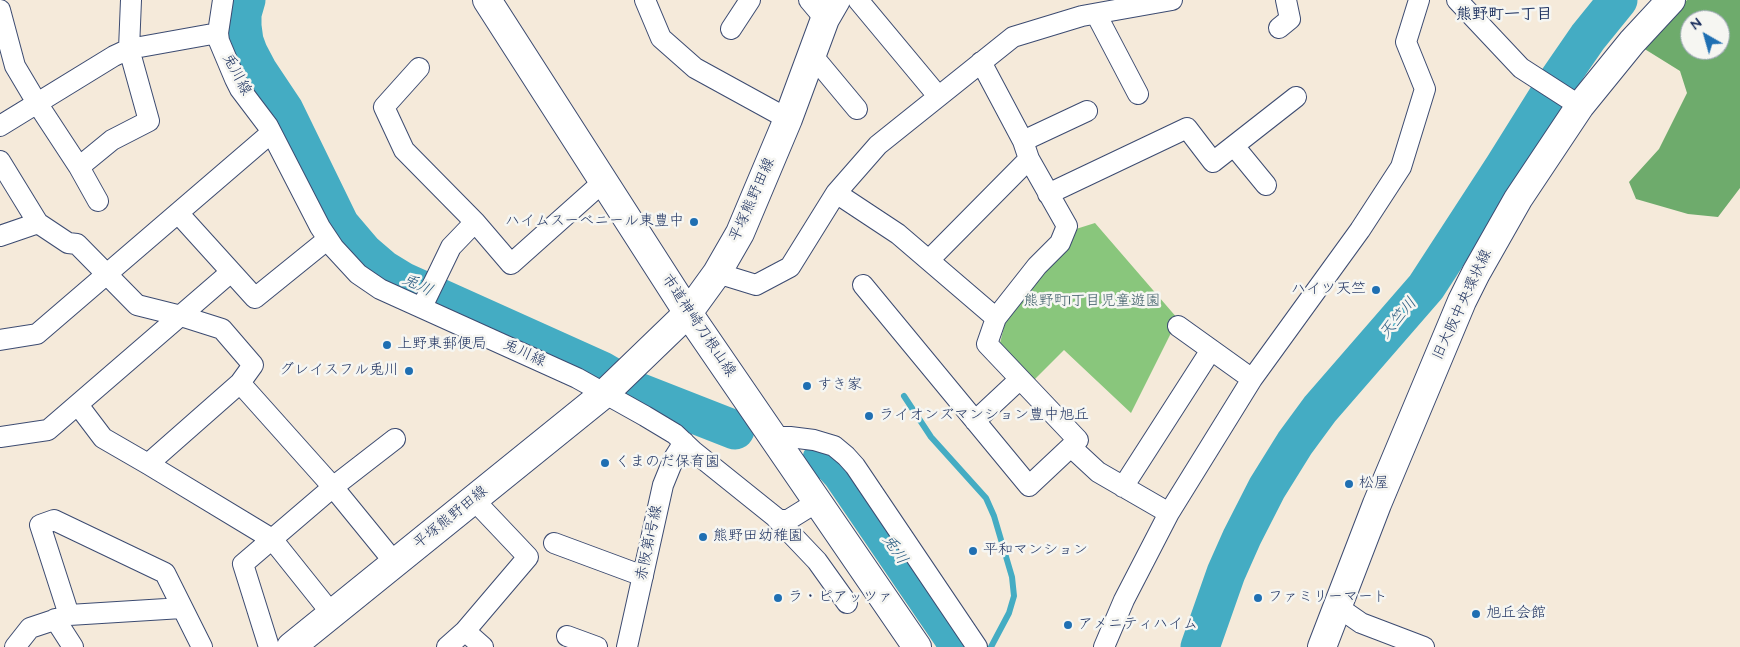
<!DOCTYPE html>
<html>
<head>
<meta charset="utf-8">
<style>
  body { margin:0 }
  #map { position:relative; width:1740px; height:647px; overflow:hidden; background:#f5eada; font-family:"Architects Daughter",sans-serif }
  canvas { display:block }
  .north { position:absolute; left:1680px; top:10px; width:50px; height:50px; box-sizing:border-box; background:#f6f6f2; border:1px solid #9ea6b7; border-radius:50%; rotate:322deg; font-size:14px; font-weight:700; line-height:20px; text-align:center; color:#1b2f5e }
  .north::after { content:''; display:block; margin:auto; width:18px; height:22px; background:#1f6fb2; clip-path:polygon(50% 0,100% 100%,50% 72%,0 100%) }
</style>
</head>
<body>
<div id="map">
<canvas width="1740" height="647"></canvas>
<div class="north">N</div>
</div>
<script>
const ctx = document.querySelector('canvas').getContext('2d');
ctx.lineJoin = 'round';
function fillPath(path, color) {
  ctx.fillStyle = color;
  ctx.fill(path, 'evenodd');
}
function shape(rows) {
  const path = new Path2D();
  for (const r of rows) {
    path.moveTo(r[0], r[1]);
    for (let i = 2; i < r.length; i += 2) path.lineTo(r[i], r[i + 1]);
  }
  return path;
}
function strokePath(path, color, width, dash) {
  ctx.strokeStyle = color;
  ctx.lineWidth = width;
  ctx.lineCap = dash ? 'butt' : 'round';
  ctx.setLineDash(dash || []);
  ctx.stroke(path);
}
function label(font, color, halo, rows, align = 'center') {
  ctx.font = font + ' "Architects Daughter","Klee One",sans-serif';
  ctx.lineWidth = 5;
  ctx.setLineDash([]);
  ctx.textBaseline = 'middle';
  ctx.strokeStyle = halo;
  ctx.fillStyle = color;
  for (const [text, x, y, turn = 0] of rows) {
    ctx.save();
    ctx.translate(x, y);
    ctx.rotate((+turn || 0) * Math.PI / 180);
    ctx.textAlign = isNaN(turn) ? turn : align;
    if (halo) ctx.strokeText(text, 0, 0);
    ctx.fillText(text, 0, 0);
    ctx.restore();
  }
}
const green = shape([
  [1095,223,1178,319,1131,413,1064,350,1034,380,999,347,1006,319,1070,243,1076,229]
]);
const forest = shape([
  [1687,0,1740,0,1740,188,1718,217,1688,214,1636,199,1629,182,1659,149,1687,93,1680,71,1643,48],
  [1690,20,1720,20,1720,50,1690,50]
]);
const stream = shape([
  [904,396,931,437,986,498,994,516,1012,577,1014,596,1009,613,991,647]
]);
const river = shape([
  [246,0,242,14,242,26,244,41,248,52,258,71,284,110,340,225,363,252,384,270,402,281,602,371,638,392,735,430],
  [822,459,832,463,842,474,960,647],
  [1200,647,1226,573,1242,537,1267,488,1295,443,1320,409,1426,287,1504,167,1557,82,1588,37,1618,0]
]);
const street = shape([
  [223,0,218,33,219,41,235,79,240,89,268,126,320,227,334,248,358,274,380,289,577,378,645,416,675,434,693,451,779,520,788,520,817,502],
  [645,0,661,38,695,68,788,119],
  [809,0,825,19],
  [858,0,938,96],
  [1457,0,1521,68,1580,106],
  [0,10,15,66,37,103,79,167,98,201],
  [1096,14,1138,94],
  [1279,28,1290,19,1286,0],
  [731,29,750,0],
  [812,55,857,109],
  [419,68,384,107,404,150,475,222,511,264,603,182],
  [0,126,114,56,129,49,218,33],
  [1023,141,1087,111],
  [1234,146,1266,185],
  [0,161,38,223],
  [79,167,112,140,149,121,129,49,131,0],
  [836,193,898,234,996,318],
  [1048,194,1187,128,1213,162,1296,97],
  [178,213,255,298,328,239],
  [0,236,38,223,68,243,77,244,137,305,181,316,222,329,253,365,240,383,148,464],
  [929,260,1029,159],
  [717,273,756,285,790,267,836,193,878,145,1013,37,1082,16,1172,0],
  [863,285,1029,486,1078,440,987,344,996,318,1037,266,1060,243,1067,226,1029,159,1023,141,981,62],
  [422,307,451,247,475,222],
  [1178,326,1252,379],
  [0,340,37,334,271,133],
  [240,383,333,487,395,563],
  [78,405,103,438,148,464,272,539,332,614],
  [975,421,1020,379],
  [0,437,48,430,231,272],
  [774,437,790,437,814,440,834,446,846,456,855,466,977,647],
  [1071,447,1098,472,1169,513],
  [1123,487,1211,350],
  [776,518,817,561,847,603],
  [554,543,643,576],
  [1338,607,1361,623,1424,647],
  [69,615,40,525,54,520,165,573,202,647],
  [55,619,73,647],
  [465,631,483,647],
  [567,636,597,647],
  [15,647,30,628,69,615,182,608],
  [269,647,243,564,333,487,395,439],
  [447,647,465,631,528,557,474,500],
  [627,647,663,485,674,458,684,442],
  [1104,647,1124,600,1169,513,1252,379,1360,230,1401,167,1425,89,1406,42,1419,0]
]);
const secondary = shape([
  [487,0,688,313,917,647],
  [291,647,604,394,688,313,717,273,740,233,788,119,825,19,836,0]
]);
const primary = shape([
  [1322,647,1377,504,1462,301,1476,273,1518,199,1580,106,1632,42,1671,0]
]);
const markers = [
  [694,222,5,"#1f6fb2"],
  [1376,290,5,"#1f6fb2"],
  [387,345,5,"#1f6fb2"],
  [409,371,5,"#1f6fb2"],
  [807,386,5,"#1f6fb2"],
  [869,416,5,"#1f6fb2"],
  [605,463,5,"#1f6fb2"],
  [1349,484,5,"#1f6fb2"],
  [703,537,5,"#1f6fb2"],
  [973,551,5,"#1f6fb2"],
  [778,598,5,"#1f6fb2"],
  [1258,598,5,"#1f6fb2"],
  [1476,614,5,"#1f6fb2"],
  [1068,625,5,"#1f6fb2"]
];
const streetNames = [
  ["兎川線",236,75,62],
  ["平塚熊野田線",753,200,-66],
  ["旧大阪中央環状線",1463,305,-65],
  ["市道神崎刀根山線",698,326,56],
  ["兎川線",524,354,25],
  ["平塚熊野田線",451,518,-39],
  ["赤阪第1号線",650,543,-78]
];
const poiNames = [
  ["ハイムスーベニール東豊中",684,222,"right"],
  ["ハイツ天竺",1366,290,"right"],
  ["上野東郵便局",397,345],
  ["グレイスフル兎川",399,371,"right"],
  ["すき家",817,386],
  ["ライオンズマンション豊中旭丘",879,416],
  ["くまのだ保育園",615,463],
  ["松屋",1359,484],
  ["熊野田幼稚園",713,537],
  ["平和マンション",983,551],
  ["ラ・ピアッツァ",788,598],
  ["ファミリーマート",1268,598],
  ["旭丘会館",1486,614],
  ["アメニティハイム",1078,625]
];
const parkNames = [
  ["熊野町1丁目児童遊園",1092,302]
];
const neighbourhoodNames = [
  ["熊野町一丁目",1504,16]
];
const waterNames = [
  ["兎川",417,286,26],
  ["天竺川",1399,319,-50],
  ["兎川",894,550,56]
];
fillPath(green, '#89c67c');
fillPath(forest, '#6eab6c');
strokePath(stream, '#44acc3', 6);
strokePath(river, '#44acc3', 39);
strokePath(street, '#3c4b71', 22);
strokePath(secondary, '#3c4b71', 30);
strokePath(primary, '#3c4b71', 30);
strokePath(street, '#fff', 20);
strokePath(secondary, '#fff', 28);
strokePath(primary, '#fff', 28);
for (const [x, y, r, color] of markers) {
  const dot = new Path2D();
  dot.arc(x, y, r, 0, 2 * Math.PI);
  ctx.fillStyle = color;
  ctx.fill(dot);
  strokePath(dot, '#f6f6f2', 2);
}
label('15px', '#1b2f5e', '#f6f6f2', streetNames);
label('15px', '#1b2f5e', '#f6f6f2', poiNames, 'left');
label('15px', '#3c5c67', '#f6f6f2', parkNames);
label('bold 16px', '#1b2f5e', '#f6f6f2', neighbourhoodNames);
label('italic 16px', '#295b81', '#f6f6f2', waterNames);
</script>
</body>
</html>
